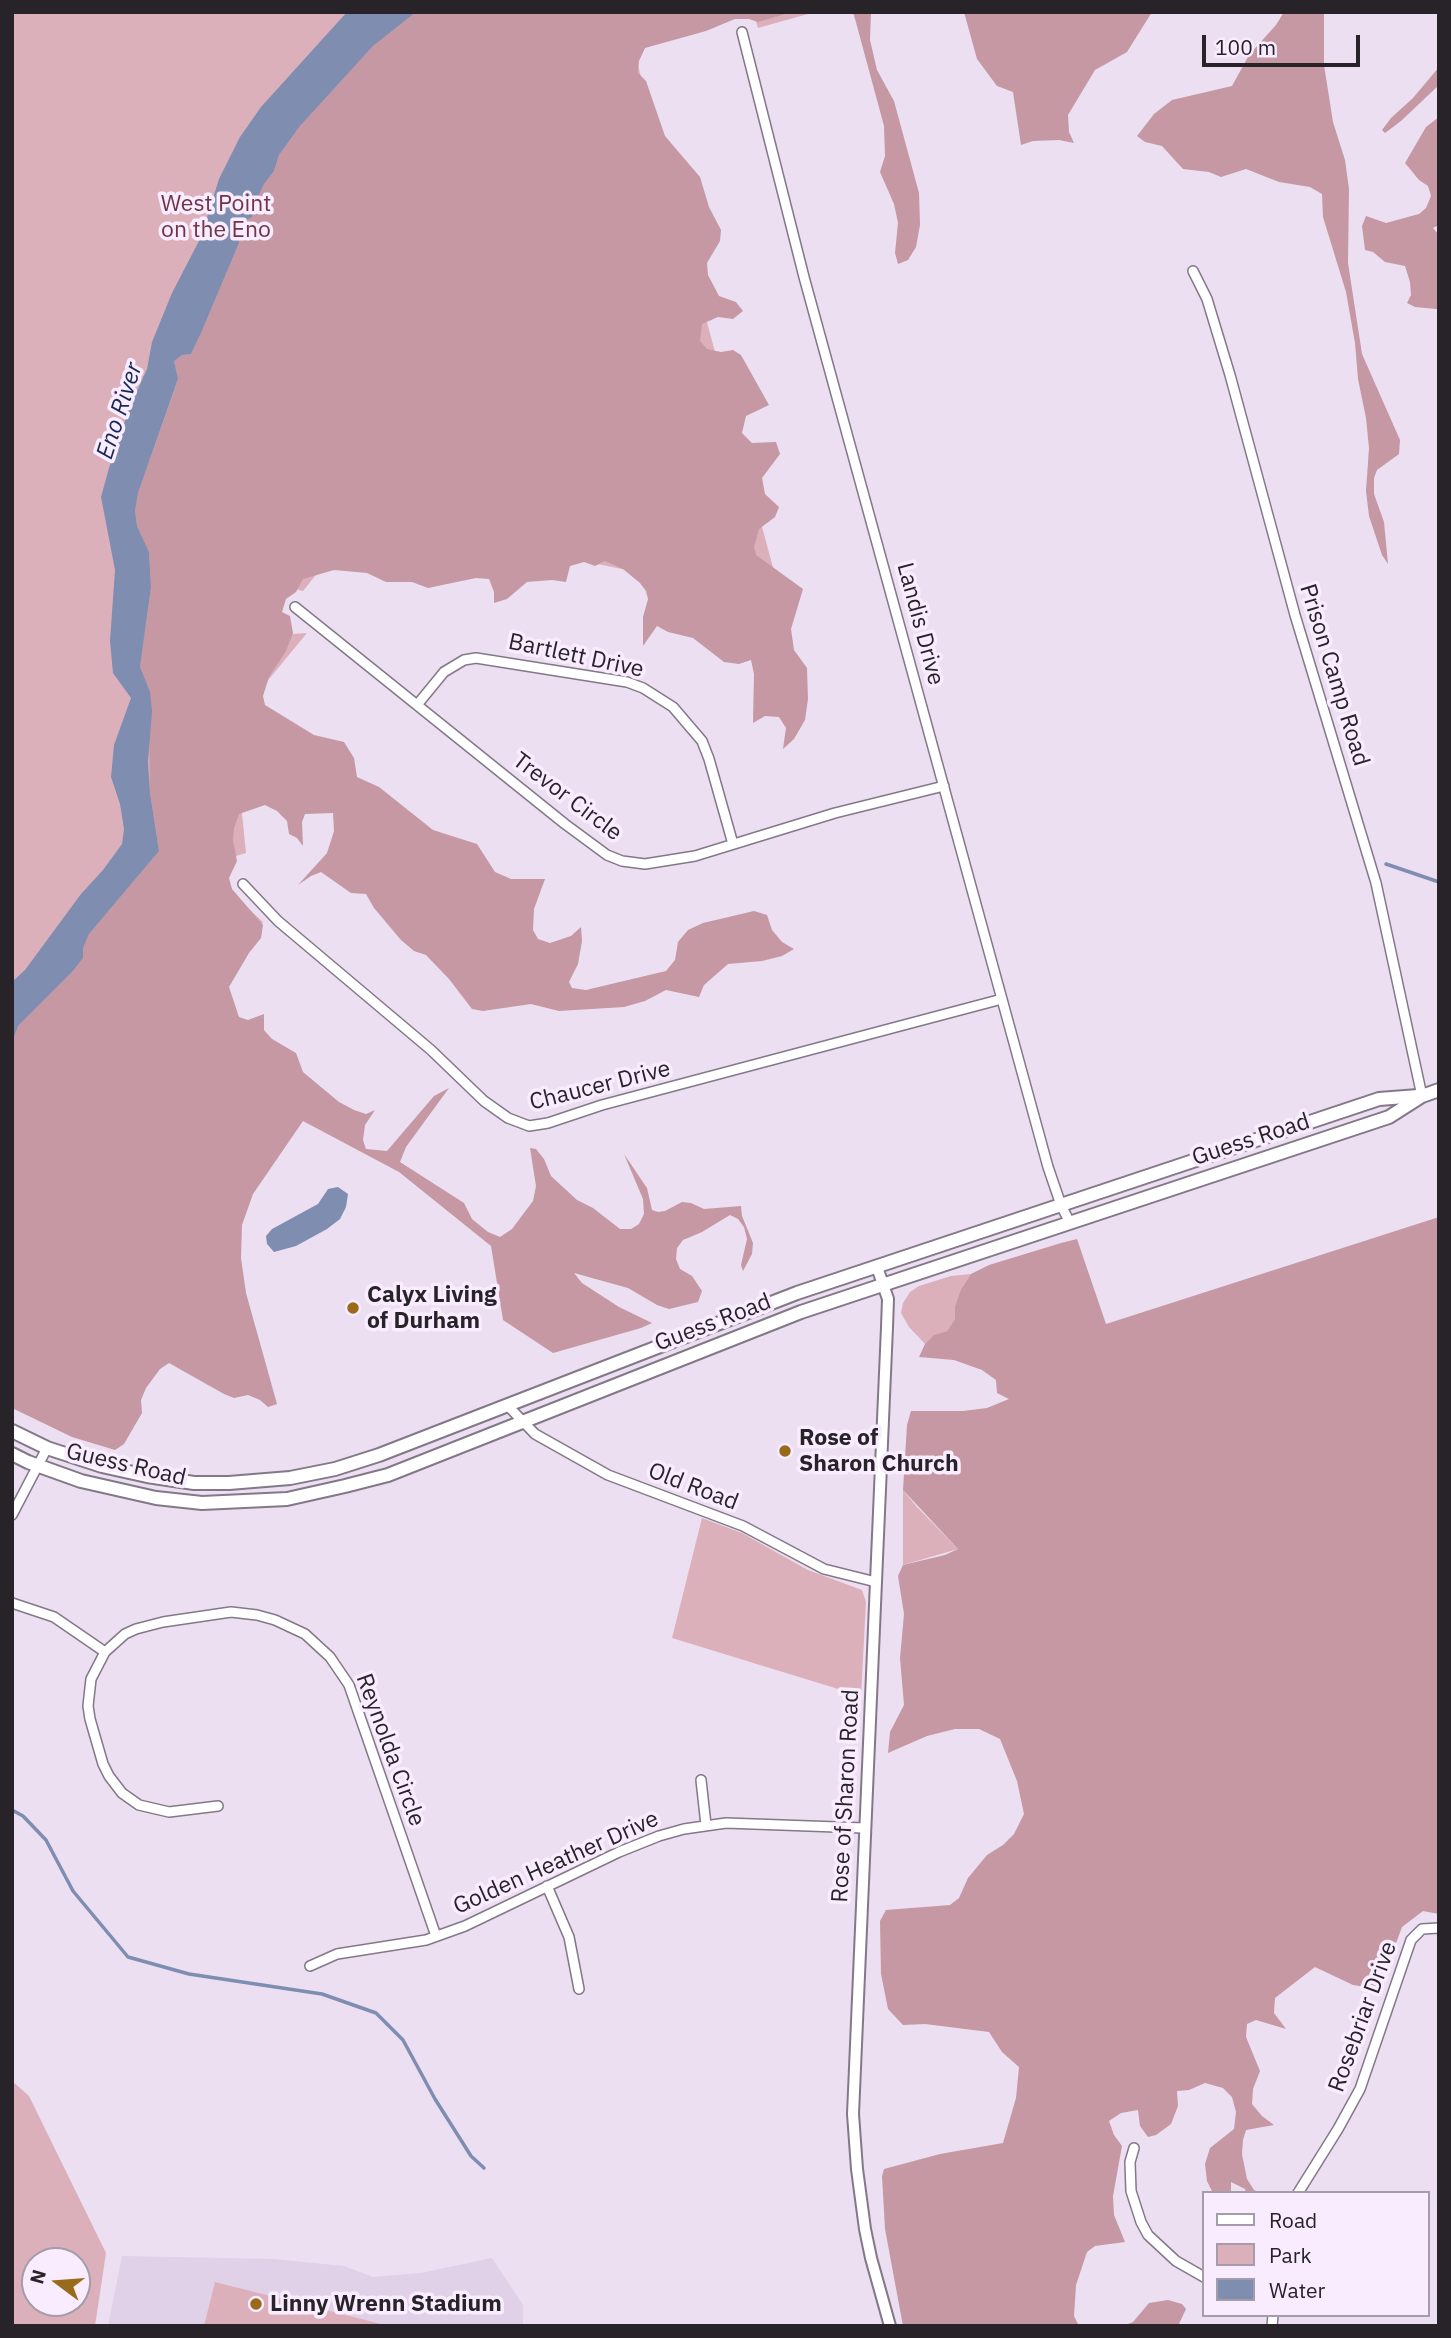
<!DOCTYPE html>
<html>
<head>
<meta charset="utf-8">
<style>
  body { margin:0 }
  #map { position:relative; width:1451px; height:2338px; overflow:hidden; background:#ebdff1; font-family:"IBM Plex Sans",sans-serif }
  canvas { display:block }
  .frame { position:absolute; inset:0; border:14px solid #272329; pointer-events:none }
  .legend { position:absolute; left:1202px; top:2191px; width:228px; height:126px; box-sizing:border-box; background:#f8ecfe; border:2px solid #a49ca9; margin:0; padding:9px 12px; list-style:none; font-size:21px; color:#272329 }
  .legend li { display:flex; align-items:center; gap:14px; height:35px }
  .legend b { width:35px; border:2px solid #a49ca9 }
  .north { position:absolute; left:21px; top:2247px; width:70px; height:70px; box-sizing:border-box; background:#f8ecfe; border:2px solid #a49ca9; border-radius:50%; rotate:286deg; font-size:19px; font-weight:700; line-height:28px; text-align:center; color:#272329 }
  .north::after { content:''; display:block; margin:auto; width:24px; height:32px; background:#986a1a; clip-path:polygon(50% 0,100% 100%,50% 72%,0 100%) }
  .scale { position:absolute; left:1202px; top:35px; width:158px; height:32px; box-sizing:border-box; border:4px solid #272329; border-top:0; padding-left:9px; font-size:21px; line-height:24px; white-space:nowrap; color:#272329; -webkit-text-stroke:5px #f8ecfe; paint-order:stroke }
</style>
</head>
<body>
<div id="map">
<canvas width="1451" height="2338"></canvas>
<div class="frame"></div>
<ul class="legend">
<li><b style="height:9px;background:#fff"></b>Road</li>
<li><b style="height:19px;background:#dcb0ba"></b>Park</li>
<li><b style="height:19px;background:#7e8db0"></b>Water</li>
</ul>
<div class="north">N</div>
<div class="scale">100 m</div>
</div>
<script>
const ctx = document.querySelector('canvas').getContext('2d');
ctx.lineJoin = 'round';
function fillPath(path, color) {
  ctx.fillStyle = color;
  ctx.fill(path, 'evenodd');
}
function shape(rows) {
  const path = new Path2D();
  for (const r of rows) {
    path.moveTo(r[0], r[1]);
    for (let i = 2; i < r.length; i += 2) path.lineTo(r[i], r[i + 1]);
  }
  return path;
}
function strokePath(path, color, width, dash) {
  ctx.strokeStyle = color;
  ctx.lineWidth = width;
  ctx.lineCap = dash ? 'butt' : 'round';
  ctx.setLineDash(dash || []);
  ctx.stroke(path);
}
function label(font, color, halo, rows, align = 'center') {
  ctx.font = font + ' "IBM Plex Sans",sans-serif';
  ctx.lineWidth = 7;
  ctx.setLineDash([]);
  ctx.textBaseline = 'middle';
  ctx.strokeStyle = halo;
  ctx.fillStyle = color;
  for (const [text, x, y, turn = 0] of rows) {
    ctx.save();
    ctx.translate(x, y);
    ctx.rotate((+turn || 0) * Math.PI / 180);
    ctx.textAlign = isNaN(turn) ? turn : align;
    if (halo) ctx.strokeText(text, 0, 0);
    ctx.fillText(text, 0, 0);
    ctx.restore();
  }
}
const built = shape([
  [122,2256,273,2259,344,2266,373,2277,421,2273,492,2258,523,2305,523,2326,108,2326]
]);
const green = shape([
  [12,12,725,12,633,47,782,601,362,517,303,591,281,585,262,603,293,634,307,633,227,730,234,734,246,853,233,857,220,882,263,922,12,1306],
  [753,12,815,12,758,28],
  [971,1274,961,1289,955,1306,955,1319,947,1331,935,1335,925,1344,909,1327,901,1313,903,1303,910,1292,919,1286,951,1276],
  [903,1490,916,1506,958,1549,903,1565],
  [702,1518,742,1533,808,1570,862,1590,866,1602,861,1696,672,1638],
  [12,2081,29,2096,106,2253,95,2326,12,2326],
  [35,2261,77,2261,77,2303,35,2303],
  [215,2282,389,2326,204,2326]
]);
const forest = shape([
  [416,12,792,12,758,22,749,19,735,19,706,31,645,48,639,61,638,73,646,81,665,136,700,177,709,207,721,230,720,241,707,263,708,275,719,296,736,302,743,311,733,319,718,317,702,324,700,341,707,349,721,352,733,350,741,355,769,405,746,416,742,433,752,443,776,442,780,454,762,478,765,494,779,507,775,517,759,529,754,547,756,555,803,589,791,629,794,650,807,668,808,699,805,720,794,739,783,749,786,728,779,717,765,716,753,723,754,674,751,660,739,664,724,662,693,638,668,632,657,626,643,646,643,617,648,599,646,591,640,583,623,569,605,561,595,566,584,562,570,566,566,582,552,580,527,582,507,599,494,603,494,592,489,579,476,578,428,588,412,582,386,582,367,573,334,570,303,579,296,592,286,599,282,612,290,616,293,633,286,651,269,677,263,696,265,705,314,735,344,742,354,758,357,777,379,787,433,830,477,844,495,872,511,879,545,879,534,909,533,930,538,939,550,943,571,936,581,927,582,941,578,964,569,982,572,988,586,990,666,971,675,960,678,942,688,930,703,923,754,911,767,915,772,930,782,942,794,949,782,956,762,961,728,964,704,985,699,997,666,990,645,1001,624,1007,559,1011,531,1004,483,1011,472,1009,449,979,426,955,414,951,401,940,374,908,366,894,351,893,321,872,311,876,298,885,327,853,334,831,333,813,305,814,302,822,303,846,297,838,289,834,287,821,277,811,265,805,239,814,234,828,233,840,237,861,229,878,232,889,263,925,261,938,249,953,229,987,239,1017,248,1020,264,1014,264,1030,272,1039,296,1053,303,1072,339,1102,354,1110,366,1114,375,1110,365,1125,363,1140,366,1149,387,1151,434,1096,449,1088,406,1147,400,1162,464,1203,472,1219,488,1232,500,1237,512,1229,533,1201,536,1186,530,1148,536,1149,544,1159,551,1176,577,1200,593,1208,620,1229,631,1229,639,1224,644,1214,643,1199,624,1154,647,1188,652,1210,658,1212,665,1211,682,1202,691,1203,704,1209,741,1206,742,1216,753,1243,752,1254,743,1271,741,1265,747,1239,744,1227,738,1219,730,1215,702,1232,683,1240,677,1248,676,1259,680,1269,692,1276,702,1291,698,1302,669,1309,657,1305,628,1288,574,1273,582,1283,619,1307,652,1323,641,1328,553,1353,503,1320,491,1246,399,1172,303,1121,253,1194,242,1225,241,1258,246,1293,277,1404,268,1407,260,1400,248,1395,234,1398,224,1394,169,1363,160,1369,146,1388,141,1400,142,1413,124,1444,115,1450,72,1437,12,1408,12,1043,18,1026,73,971,83,958,83,948,89,934,159,851,150,793,149,737,144,678,140,667,151,587,149,552,137,526,135,511,138,493,178,380,174,361,182,355,191,354,201,333,239,243,238,229,244,221,252,216,256,201,264,184,274,171,279,155,300,126,373,46],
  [851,12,871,12,870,40,877,70,894,101,919,193,920,225,916,247,908,260,898,264,895,253,898,223,894,204,880,172,885,156,884,126,854,15],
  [964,12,1152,12,1127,52,1095,70,1068,115,1069,132,1074,143,1059,140,1033,141,1021,145,1013,92,997,86,977,59],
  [1284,12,1324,12,1324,65,1333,122,1345,160,1349,189,1348,263,1362,354,1400,440,1399,454,1377,470,1374,478,1374,494,1384,522,1388,564,1382,555,1369,516,1366,491,1369,448,1366,418,1358,379,1355,343,1346,292,1323,217,1322,194,1310,187,1279,182,1246,169,1221,177,1209,172,1183,169,1162,146,1145,142,1137,136,1154,114,1172,100,1232,86,1249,55,1276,25],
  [1439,67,1439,85,1401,121,1385,133,1382,130,1391,118,1413,98],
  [1439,117,1439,225,1433,228,1439,235,1439,309,1436,309,1415,307,1407,303,1411,295,1410,282,1405,266,1385,262,1373,252,1365,250,1362,226,1366,216,1386,223,1419,214,1426,208,1431,196,1428,186,1419,180,1405,163,1426,127],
  [1439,1217,1439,1914,1423,1911,1402,1927,1379,1989,1353,1985,1315,1967,1275,1998,1274,2013,1286,2029,1256,2020,1247,2024,1246,2037,1260,2071,1253,2089,1252,2104,1262,2116,1274,2125,1246,2130,1243,2140,1242,2154,1247,2179,1254,2190,1260,2193,1246,2193,1245,2189,1231,2182,1231,2193,1213,2193,1207,2181,1205,2164,1210,2148,1234,2129,1236,2112,1232,2097,1223,2088,1205,2083,1189,2090,1177,2091,1178,2106,1171,2124,1156,2135,1148,2137,1140,2126,1138,2110,1121,2113,1109,2121,1114,2135,1122,2146,1113,2196,1114,2215,1125,2242,1095,2246,1087,2252,1076,2285,1074,2316,1079,2326,903,2326,885,2229,882,2176,884,2169,940,2154,1003,2143,1016,2098,1019,2067,1002,2052,989,2032,925,2024,903,2025,888,2009,881,1974,880,1921,886,1910,950,1905,959,1898,968,1878,987,1855,1003,1845,1014,1834,1024,1814,1017,1781,1000,1739,979,1729,955,1729,927,1736,888,1753,890,1732,904,1705,900,1658,904,1614,898,1576,903,1565,945,1555,958,1549,903,1490,907,1425,911,1411,963,1411,987,1408,1009,1399,997,1393,996,1380,982,1370,954,1360,919,1357,925,1344,934,1335,947,1331,955,1319,955,1306,961,1289,971,1274,989,1265,1061,1243,1077,1239,1106,1324],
  [1168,2300,1182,2304,1186,2309,1178,2326,1123,2326,1133,2322,1149,2303]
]);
const water = shape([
  [347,12,416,12,373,46,300,126,279,155,274,171,264,184,256,201,252,217,244,221,238,229,239,243,201,333,191,354,182,355,174,361,178,379,138,493,135,511,137,526,149,552,151,587,140,667,150,692,152,711,148,762,150,793,159,851,89,934,83,948,83,958,73,971,18,1026,12,1043,12,982,25,970,81,894,103,870,122,844,124,829,120,804,111,777,114,745,131,698,113,673,110,641,115,570,101,497,109,468,130,406,147,369,152,342,172,293,201,237,219,179,240,137,261,107],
  [338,1187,348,1194,346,1207,340,1219,327,1229,296,1246,274,1252,267,1244,266,1236,272,1229,318,1204,328,1189]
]);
const stream = shape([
  [1386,864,1439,882],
  [12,1810,23,1816,46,1840,73,1891,128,1957,189,1974,322,1994,376,2013,403,2040,435,2099,471,2156,484,2168]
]);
const minor = shape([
  [742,32,804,277,1048,1167,1061,1205,1070,1223],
  [1193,271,1207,299,1230,375,1295,615,1376,883,1422,1096],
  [295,607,565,824,607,855,622,861,645,864,695,856,835,813,944,786],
  [417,705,444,672,464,660,476,658,627,682,643,688,673,707,702,741,709,759,733,844],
  [243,884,278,921,431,1050,484,1101,508,1118,529,1126,548,1123,602,1105,1002,999],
  [508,1406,535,1434,608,1475,743,1526,824,1569,876,1582],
  [12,1515,47,1448],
  [12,1603,54,1617,105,1652],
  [701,1780,706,1825],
  [218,1806,169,1812,139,1805,122,1793,109,1776,103,1764,90,1719,88,1706,91,1679,105,1652,125,1634,136,1629,163,1622,231,1612,257,1615,275,1620,305,1634,330,1657,349,1685,436,1936],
  [547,1886,569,1937,579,1989],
  [310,1966,337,1954,426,1940,465,1926,619,1852,659,1836,684,1829,726,1823,864,1828],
  [1134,2148,1130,2162,1131,2191,1141,2222,1148,2235,1176,2261,1204,2277],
  [1298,2193,1338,2129,1360,2089,1411,1940,1422,1929,1439,1928],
  [1272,2326,1273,2315]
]);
const tertiary = shape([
  [877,1267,888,1299,887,1327,853,2114,857,2169,865,2229,871,2258,890,2326]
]);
const secondary = shape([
  [12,1431,47,1448,102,1466,147,1476,194,1483,229,1483,290,1478,335,1469,379,1455,797,1293,1379,1099,1418,1096],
  [12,1454,28,1462,81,1481,156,1498,202,1503,287,1499,345,1486,388,1475,801,1312,1389,1117,1422,1096,1439,1090]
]);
const markers = [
  [353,1308,7,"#986a1a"],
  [785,1451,7,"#986a1a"],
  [256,2304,7,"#986a1a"]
];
const parkNames = [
  ["West Point",216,204],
  ["on the Eno",216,230]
];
const streetNames = [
  ["Landis Drive",920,624,75],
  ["Bartlett Drive",576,656,12],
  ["Prison Camp Road",1334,675,73],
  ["Trevor Circle",567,797,37],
  ["Chaucer Drive",600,1086,-14],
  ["Guess Road",1251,1140,-18],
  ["Guess Road",713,1323,-21],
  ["Guess Road",126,1465,13],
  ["Old Road",693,1487,21],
  ["Reynolda Circle",390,1750,70],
  ["Rose of Sharon Road",846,1796,-87],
  ["Golden Heather Drive",556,1863,-24],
  ["Rosebriar Drive",1363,2017,-70]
];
const poiNames = [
  ["Calyx Living",367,1295],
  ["of Durham",367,1321],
  ["Rose of",799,1438],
  ["Sharon Church",799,1464],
  ["Linny Wrenn Stadium",270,2304]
];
const waterNames = [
  ["Eno River",120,411,-72]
];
fillPath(built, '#e0d0e8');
fillPath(green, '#dcb0ba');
fillPath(forest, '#c598a3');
fillPath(water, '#7e8db0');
strokePath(stream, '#7e8db0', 3.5);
strokePath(minor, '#837888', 12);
strokePath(tertiary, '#837888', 14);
strokePath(secondary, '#837888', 16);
strokePath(minor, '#fff', 9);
strokePath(tertiary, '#fff', 10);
strokePath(secondary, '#fff', 12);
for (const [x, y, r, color] of markers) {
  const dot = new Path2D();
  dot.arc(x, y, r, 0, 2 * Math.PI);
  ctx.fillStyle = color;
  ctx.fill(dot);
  strokePath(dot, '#f8ecfe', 2.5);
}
label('23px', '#703546', '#f8ecfe', parkNames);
label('23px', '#272329', '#f8ecfe', streetNames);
label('bold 23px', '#272329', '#f8ecfe', poiNames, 'left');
label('italic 24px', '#172754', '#f8ecfe', waterNames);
</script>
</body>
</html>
